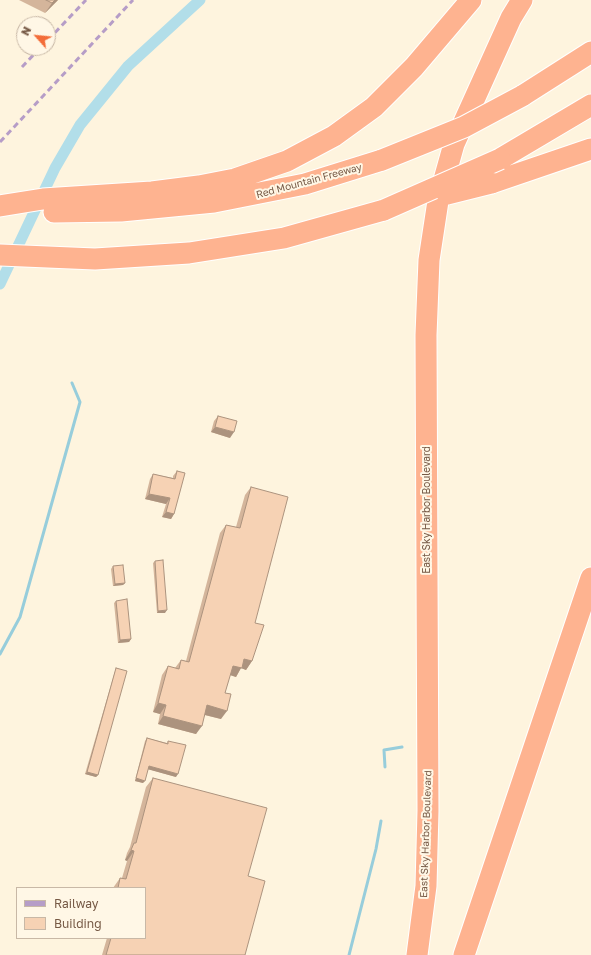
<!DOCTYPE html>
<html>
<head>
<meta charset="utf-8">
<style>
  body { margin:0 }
  #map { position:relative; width:591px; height:955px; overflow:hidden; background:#fef4de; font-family:"Golos Text",sans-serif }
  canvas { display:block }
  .legend { position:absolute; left:16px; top:887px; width:130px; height:52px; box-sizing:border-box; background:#fff7e6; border:1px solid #c8b8a6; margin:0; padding:5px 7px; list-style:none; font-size:12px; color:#765945 }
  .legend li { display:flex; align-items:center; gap:8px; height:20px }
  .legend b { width:20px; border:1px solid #c8b8a6 }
  .north { position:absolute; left:16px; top:16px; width:40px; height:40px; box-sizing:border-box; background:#fff7e6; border:1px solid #c8b8a6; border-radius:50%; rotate:297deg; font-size:11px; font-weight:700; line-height:16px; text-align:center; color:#765945 }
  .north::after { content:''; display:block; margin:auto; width:14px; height:18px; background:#f36d39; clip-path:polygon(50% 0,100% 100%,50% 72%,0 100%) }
</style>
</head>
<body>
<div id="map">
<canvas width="591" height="955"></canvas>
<ul class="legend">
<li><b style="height:5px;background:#b69dc7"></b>Railway</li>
<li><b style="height:11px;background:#f6d2b4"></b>Building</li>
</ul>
<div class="north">N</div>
</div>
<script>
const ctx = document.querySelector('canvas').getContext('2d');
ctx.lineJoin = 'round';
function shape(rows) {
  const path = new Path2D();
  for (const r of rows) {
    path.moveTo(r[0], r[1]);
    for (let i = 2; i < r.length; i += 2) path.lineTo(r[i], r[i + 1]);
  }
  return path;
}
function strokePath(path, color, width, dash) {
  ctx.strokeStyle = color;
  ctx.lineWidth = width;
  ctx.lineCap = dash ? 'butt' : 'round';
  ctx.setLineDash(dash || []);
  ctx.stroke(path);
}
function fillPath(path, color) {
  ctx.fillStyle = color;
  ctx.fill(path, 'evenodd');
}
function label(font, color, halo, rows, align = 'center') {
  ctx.font = font + ' "Golos Text",sans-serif';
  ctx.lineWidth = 4;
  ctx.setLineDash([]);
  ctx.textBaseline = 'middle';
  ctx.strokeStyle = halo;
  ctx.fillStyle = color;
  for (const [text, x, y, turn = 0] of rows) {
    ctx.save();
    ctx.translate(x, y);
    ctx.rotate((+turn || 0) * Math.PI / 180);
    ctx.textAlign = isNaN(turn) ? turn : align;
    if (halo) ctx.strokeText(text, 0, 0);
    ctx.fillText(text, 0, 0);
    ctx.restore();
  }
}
const stream = shape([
  [0,654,20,617,80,402,72,383],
  [385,767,384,750,402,747],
  [349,955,376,849,381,821]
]);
const canal = shape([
  [0,284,55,168,80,125,128,66,200,0]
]);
const highway = shape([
  [522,96,591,52],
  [500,159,591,105],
  [491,183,591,149],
  [0,206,43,199,152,192,199,186,235,179,287,161,334,136,374,107,414,67,471,0],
  [54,212,121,211,214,202,305,184,382,160],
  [0,255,95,259,189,253,284,238,384,210],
  [417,955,426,886,428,811,426,335,429,260,438,201,454,144,511,18,522,0],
  [464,955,591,578]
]);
const rail = shape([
  [48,40,86,0],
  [22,67,40,48],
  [0,142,133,0]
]);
const highwayBridge = shape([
  [382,160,464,127,522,96],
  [447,194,491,183],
  [384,210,500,159]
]);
const wall = shape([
  [19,0,58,0,45,13],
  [218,416,230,438,211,432,214,421],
  [177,471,174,514,171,519,162,517,166,504,145,499,150,479,153,474,173,478,173,476],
  [251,487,255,623,252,661,246,670,241,668,236,677,230,675,225,693,221,719,205,715,196,734,158,724,160,714,153,712,162,675,168,666,175,668,181,660,186,661,220,533,226,525,236,527,245,495],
  [155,561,165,613,157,613,153,563],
  [113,566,125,583,123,585,113,586,111,569],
  [116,601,131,639,129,642,118,643,114,603],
  [116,668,98,775,96,777,85,774,115,671],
  [147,738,167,743,168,741,176,777,148,769,143,783,135,781,145,741],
  [153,778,248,876,245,955,102,955,107,938,145,938,145,888,113,888,120,878,122,878,127,861,125,860,127,853,130,847,146,787]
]);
const shadedWall = shape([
  [55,0,58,0,45,13,52,3],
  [215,427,234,432,230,438,211,432],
  [149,494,170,498,166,504,145,499],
  [166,512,174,514,171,519,162,517],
  [125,583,123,585,113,586,115,584],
  [167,610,165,613,157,613,158,611],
  [131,639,129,642,118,643,120,640],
  [244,659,252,661,246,670,241,668,236,677,227,674,233,666],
  [158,703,166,705,160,714,153,712],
  [207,705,227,711,221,719,201,714],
  [163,716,202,726,196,734,158,724],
  [149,766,178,774,176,777,147,769],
  [87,772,98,775,96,777,85,774],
  [136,778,145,781,143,783,135,781],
  [131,850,134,851,127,861,125,860]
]);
const building = shape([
  [46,0,55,0,52,3,46,0],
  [218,416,237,421,234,432,215,427,218,416],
  [177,471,185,473,174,514,166,512,170,498,149,494,153,474,175,479,177,471],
  [251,487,288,497,255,623,264,625,252,661,244,659,242,668,233,666,225,693,231,694,227,711,207,705,202,726,163,716,166,705,158,703,168,666,179,669,181,660,189,662,226,525,240,528,251,487],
  [163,560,167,610,158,611,155,561,163,560],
  [123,565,125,583,115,584,113,566,123,565],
  [127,599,131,639,120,640,116,601,127,599],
  [116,668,127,671,98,775,87,772,116,668],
  [147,738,168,744,168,741,186,745,178,774,149,766,145,781,136,778,147,738],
  [153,778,267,808,248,876,265,881,245,955,106,955,111,938,145,938,145,888,118,888,120,878,126,879,134,851,131,850,134,843,136,843,153,778]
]);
const streetNames = [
  ["Red Mountain Freeway",309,181,-15],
  ["East Sky Harbor Boulevard",427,510,-90],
  ["East Sky Harbor Boulevard",426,834,-88]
];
strokePath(stream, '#97cddb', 3);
strokePath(canal, '#b2dee9', 11);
strokePath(highway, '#fff', 23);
strokePath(highway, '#feb390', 21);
strokePath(rail, '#b69dc7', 3, [6, 4]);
strokePath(highwayBridge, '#fff', 23, []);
strokePath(highwayBridge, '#feb390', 21);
fillPath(wall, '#d4b59b');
fillPath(shadedWall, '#ac937e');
fillPath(building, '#f6d2b4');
strokePath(building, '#ac937e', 1);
label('10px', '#765945', '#fff7e6', streetNames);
</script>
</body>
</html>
